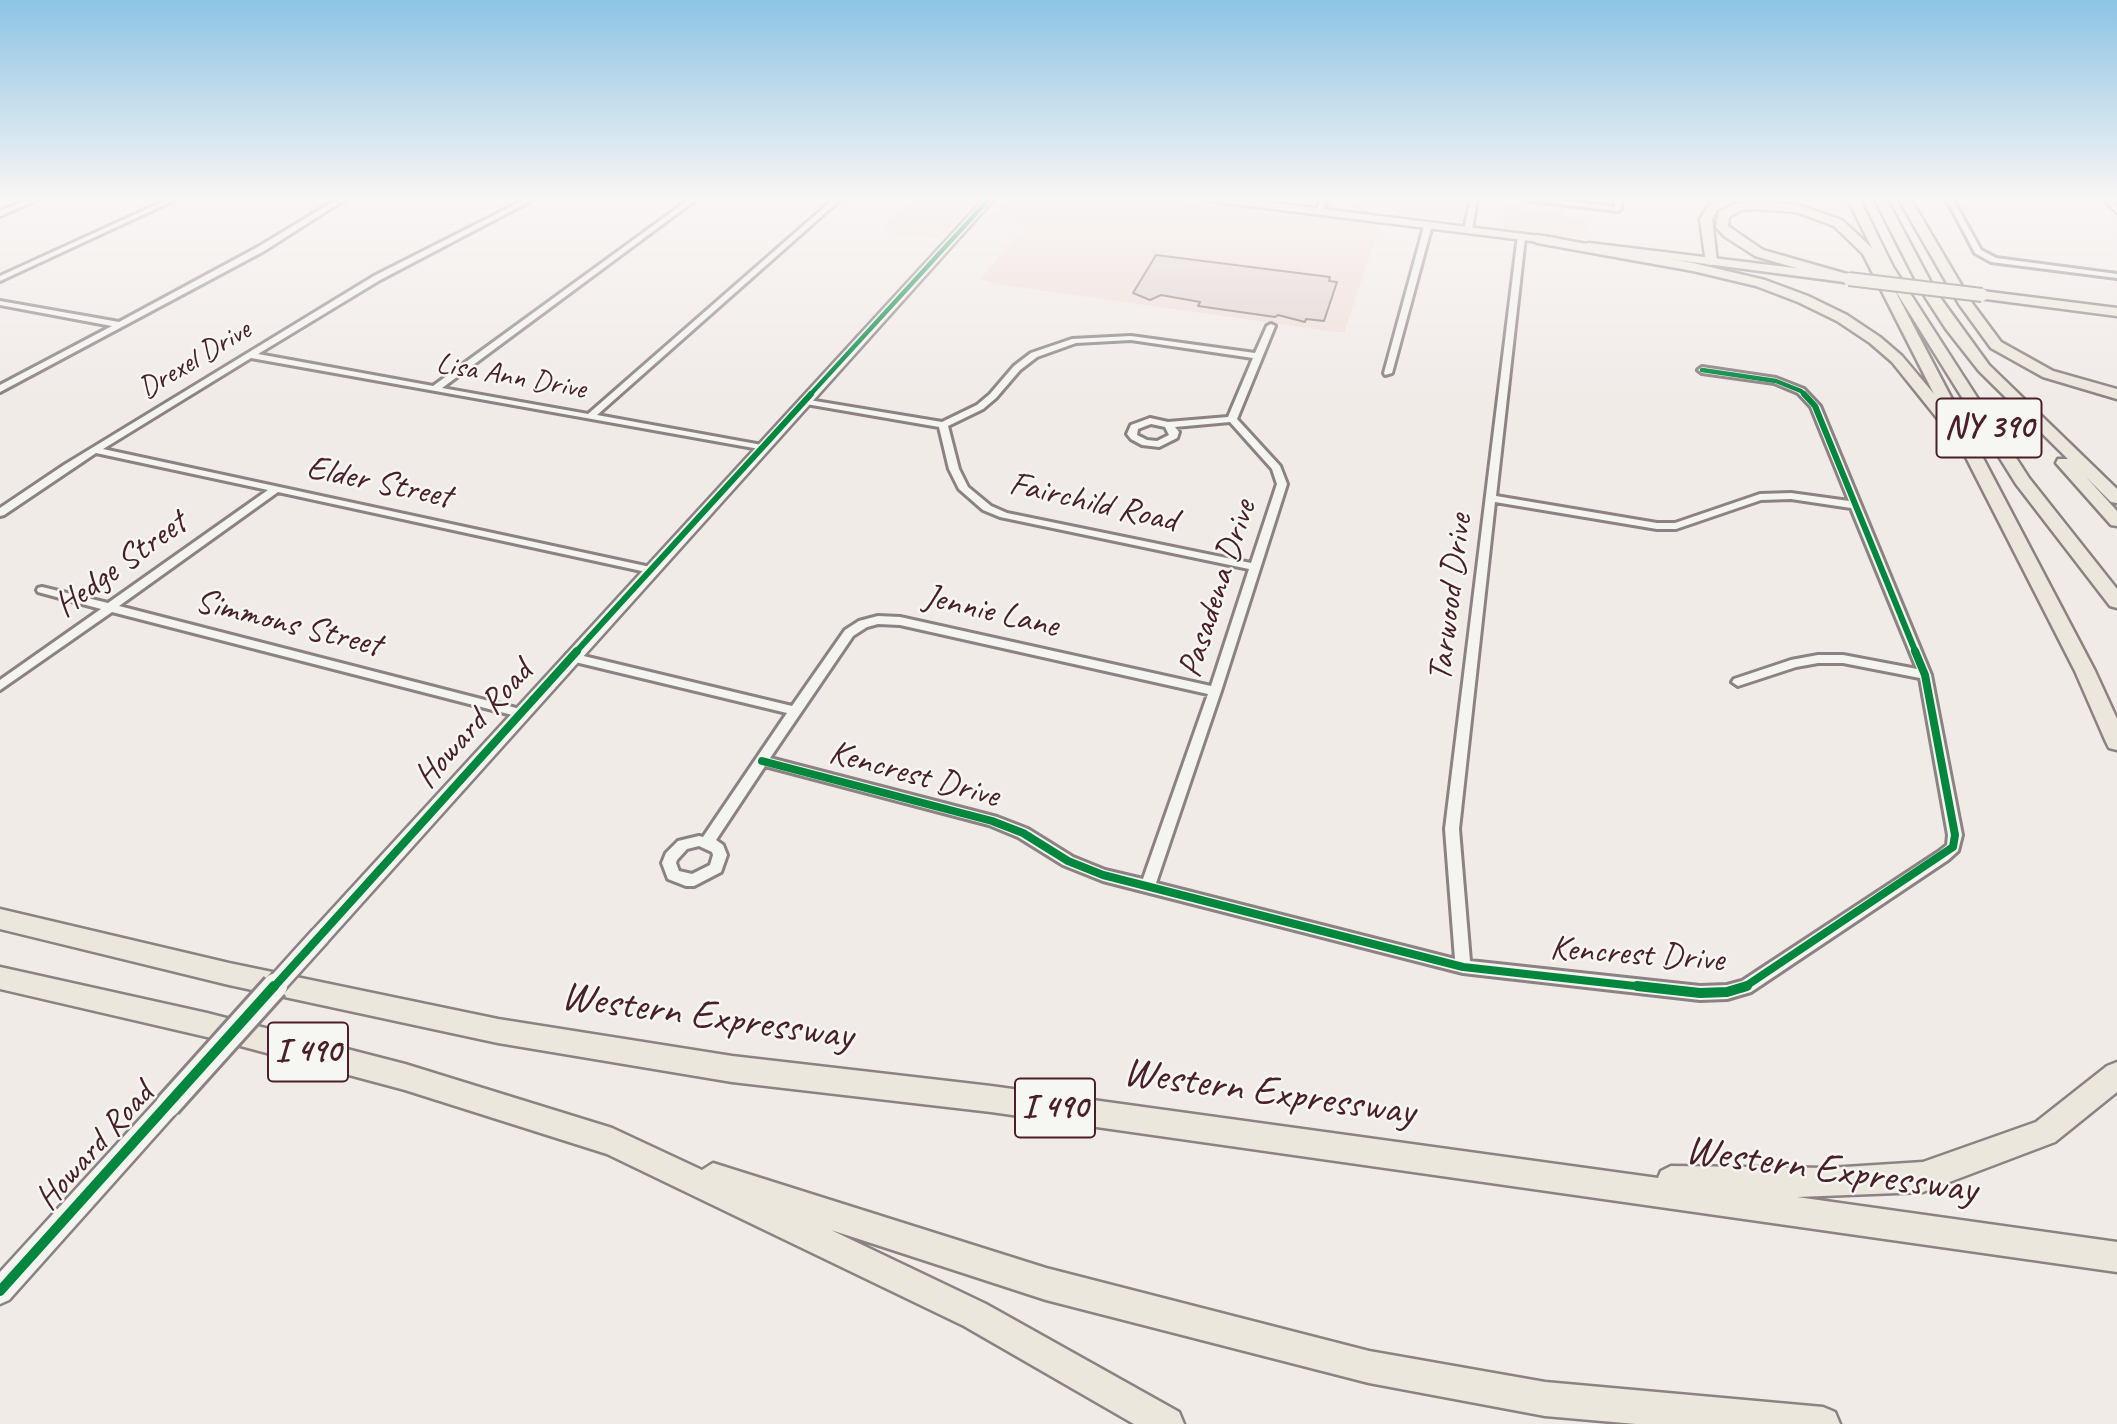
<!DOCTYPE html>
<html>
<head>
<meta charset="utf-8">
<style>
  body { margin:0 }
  canvas { display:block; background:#f1ebe8 }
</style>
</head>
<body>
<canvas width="2117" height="1424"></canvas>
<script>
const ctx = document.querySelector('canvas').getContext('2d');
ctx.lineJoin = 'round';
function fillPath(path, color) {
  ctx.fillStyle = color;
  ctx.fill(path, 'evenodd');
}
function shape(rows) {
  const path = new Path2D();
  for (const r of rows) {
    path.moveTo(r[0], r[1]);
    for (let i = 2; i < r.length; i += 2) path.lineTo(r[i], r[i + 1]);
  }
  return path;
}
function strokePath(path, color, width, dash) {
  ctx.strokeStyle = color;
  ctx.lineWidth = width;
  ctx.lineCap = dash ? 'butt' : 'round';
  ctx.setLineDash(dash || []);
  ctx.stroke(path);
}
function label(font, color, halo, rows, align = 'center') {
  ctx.font = font + ' Caveat,sans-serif';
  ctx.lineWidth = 5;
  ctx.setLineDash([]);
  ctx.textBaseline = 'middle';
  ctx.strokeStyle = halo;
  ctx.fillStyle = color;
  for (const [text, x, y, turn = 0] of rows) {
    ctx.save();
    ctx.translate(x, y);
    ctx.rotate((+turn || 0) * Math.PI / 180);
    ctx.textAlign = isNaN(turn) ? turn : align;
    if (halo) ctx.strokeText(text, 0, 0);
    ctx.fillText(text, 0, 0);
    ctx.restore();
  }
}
const built = shape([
  [914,198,977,198,941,239,897,234,881,229],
  [1008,198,1158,198,1380,225,1344,332,1335,332,997,284,980,279,1027,224,991,218],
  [1357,198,1467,198,1461,222,1353,209],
  [1506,207,1562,212,1568,217,1586,219,1585,238,1503,228]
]);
const building = shape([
  [1156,255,1330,277,1329,281,1337,282,1324,321,1306,319,1305,322,1278,315,1275,317,1198,306,1200,302,1161,295,1150,300,1133,293,1156,255]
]);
const minor = shape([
  [32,198,41,198,0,216,0,211,32,198],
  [171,198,179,198,0,281,0,276,171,198],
  [339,198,347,198,264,251,0,392,0,385,112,326,0,305,0,301,119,322,258,247,339,198],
  [528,198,536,198,380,280,258,354,433,386,691,198,698,198,442,388,588,414,835,198,842,198,597,415,762,445,765,446,765,450,251,358,103,449,655,568,656,570,651,573,278,492,119,606,520,709,524,710,526,713,524,716,520,717,112,612,0,690,0,680,101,609,38,592,37,590,38,588,42,587,108,603,268,490,96,453,4,515,0,516,0,508,64,465,374,276,528,198],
  [1321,198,1327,198,1322,212,1319,214,1316,212,1321,198],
  [1471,198,1477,198,1472,230,1468,232,1464,230,1471,198],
  [1523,198,1543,198,1615,207,1615,198,1621,198,1621,209,1618,211,1526,200,1523,198],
  [1946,198,1952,198,1981,250,1996,258,2117,274,2117,278,1991,262,1975,253,1946,198],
  [1425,223,1432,225,1392,373,1385,375,1384,373,1425,223],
  [1518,235,1525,237,1496,496,1657,523,1675,523,1760,494,1791,493,1849,501,1811,407,1798,393,1774,383,1702,373,1698,370,1702,367,1776,378,1804,389,1820,406,1931,675,1962,835,1958,851,1948,860,1751,992,1727,999,1700,1000,1463,973,1103,881,1063,865,1018,837,989,825,765,766,716,840,723,845,727,855,721,872,694,886,686,886,668,879,662,863,666,853,678,841,699,836,703,837,787,713,571,661,567,660,565,657,567,654,571,653,792,706,845,630,859,621,878,616,900,617,1211,686,1249,569,1000,517,983,510,959,489,949,469,939,427,806,404,803,403,803,399,942,422,977,405,990,394,1014,366,1031,353,1072,339,1131,336,1255,353,1267,326,1271,324,1275,326,1237,419,1280,466,1287,484,1221,691,1156,883,1455,959,1445,829,1518,235],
  [1131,340,1253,358,1228,417,1168,422,1150,418,1131,425,1127,434,1131,439,1142,445,1159,447,1177,438,1179,432,1175,427,1230,422,1272,469,1277,484,1251,563,1007,513,991,506,968,487,959,469,948,426,983,409,996,398,1020,370,1037,357,1076,343,1131,340],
  [1151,424,1165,427,1169,435,1157,441,1147,440,1137,435,1138,429,1151,424],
  [1791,499,1851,508,1917,669,1843,655,1818,655,1791,660,1734,679,1732,682,1738,686,1796,667,1818,663,1843,663,1920,678,1948,835,1947,845,1938,852,1742,981,1727,985,1700,986,1470,961,1459,829,1495,502,1657,529,1676,529,1761,500,1791,499],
  [878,624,900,625,1208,694,1143,879,1105,870,1073,857,1028,829,997,817,770,758,853,636,867,627,878,624],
  [699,846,712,852,713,855,710,865,692,874,679,871,676,863,677,860,687,849,699,846]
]);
const tertiary = shape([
  [2103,198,2111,198,2117,206,2117,213,2103,198]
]);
const secondary = shape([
  [985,198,995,198,327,942,320,945,313,942,310,936,313,930,985,198],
  [168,1094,176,1097,180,1105,176,1113,9,1300,0,1304,0,1272,160,1097,168,1094]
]);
const primary = shape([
  [1204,198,1235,198,1556,238,1562,241,1556,244,1209,201,1204,198],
  [1589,243,1844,274,1850,278,1844,282,1585,248,1585,244,1589,243],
  [1982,291,2117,308,2117,316,1978,298,1978,292,1982,291]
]);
const motorway = shape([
  [1726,198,1737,200,1717,210,1712,219,1717,261,1711,265,1706,264,1700,219,1709,205,1726,198],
  [1847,198,1859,198,1893,267,2029,478,2117,589,2117,608,2110,606,2016,484,1892,285,2095,671,2117,719,2117,750,2109,748,2106,742,2075,671,1949,424,1941,423,1892,362,1870,343,1837,321,1798,302,1756,286,1693,271,1537,243,1531,239,1537,235,1693,263,1765,280,1808,296,1847,315,1880,337,1902,356,1934,394,1863,254,1834,226,1796,212,1756,209,1741,210,1729,217,1728,226,1763,250,1854,276,1854,282,1844,282,1755,256,1724,236,1716,227,1719,212,1734,204,1756,201,1798,205,1842,220,1872,248,1847,198],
  [1874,198,1886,198,1936,292,1989,365,2117,489,2117,503,2111,502,2086,477,2117,511,2117,526,2111,525,2056,463,2058,459,2068,459,1979,371,1946,329,1922,292,1874,198],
  [1898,198,1910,198,1972,303,2001,342,2053,371,2117,389,2117,399,2043,377,1991,348,1959,304,1898,198],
  [0,909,229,963,498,1019,732,1056,991,1086,1658,1178,1661,1171,1671,1166,1829,1168,1923,1162,2036,1122,2107,1066,2117,1062,2117,1092,2055,1142,1923,1192,1797,1197,2117,1242,2117,1272,991,1112,732,1082,498,1043,229,985,0,929,0,909],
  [0,967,207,1013,405,1064,612,1128,702,1170,713,1163,1046,1268,1369,1351,1545,1382,1823,1407,1835,1412,1840,1424,1636,1424,1545,1416,1369,1383,1046,1300,831,1230,986,1304,1179,1412,1184,1424,1134,1424,964,1326,607,1154,405,1090,207,1037,0,989,0,967]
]);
const secondaryBridgeFar1 = shape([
  [273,988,320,936]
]);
const secondaryBridge = shape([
  [168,1105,275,986]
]);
const primaryBridge = shape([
  [1849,279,1982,295]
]);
const cyclewayFar3 = shape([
  [1702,370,1776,381,1801,391,1806,396],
  [809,396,990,198]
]);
const cyclewayFar2 = shape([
  [1804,394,1815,406,1916,653],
  [575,653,811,394]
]);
const cyclewayFar1 = shape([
  [762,761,992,821,1023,833,1068,861,1103,875,1463,967,1653,988],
  [273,988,577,651],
  [1743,988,1953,847,1955,835,1925,675,1915,651]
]);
const cycleway = shape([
  [1637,986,1700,993,1727,992,1747,986],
  [0,1291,274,986]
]);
const farStreetnames = [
  ["Drexel Drive",195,360,-31],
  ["Lisa Ann Drive",511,377,10]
];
const shields = [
  [1989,428,105],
  [308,1052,80],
  [1055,1108,80]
];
const shieldNames = [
  ["NY 390",1989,428],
  ["I 490",308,1052],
  ["I 490",1055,1108]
];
const streetNames = [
  ["Elder Street",379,483,12],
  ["Fairchild Road",1093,503,13],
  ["Hedge Street",121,565,-36],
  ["Pasadena Drive",1218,589,-72],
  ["Tarwood Drive",1451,598,-83],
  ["Jennie Lane",991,612,13],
  ["Simmons Street",288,624,14],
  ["Howard Road",474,725,-48],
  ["Kencrest Drive",914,775,15],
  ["Kencrest Drive",1637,955,4],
  ["Howard Road",95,1147,-48]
];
const nearStreetnames = [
  ["Western Expressway",707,1017,8],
  ["Western Expressway",1269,1093,8],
  ["Western Expressway",1831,1171,8]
];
fillPath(built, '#f0ded9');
fillPath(building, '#e2d4d1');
strokePath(building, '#8d8283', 2);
strokePath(minor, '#8d8283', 6);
strokePath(tertiary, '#8d8283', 5);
strokePath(secondary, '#8d8283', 5);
strokePath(primary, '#8d8283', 5);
strokePath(motorway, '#8d8283', 5);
fillPath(minor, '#f4f4f1');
fillPath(tertiary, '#f4f4f1');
fillPath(secondary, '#f4f4f1');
fillPath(primary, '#ece7dd');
fillPath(motorway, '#ece7dd');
strokePath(secondaryBridgeFar1, '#8d8283', 24, []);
strokePath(secondaryBridge, '#8d8283', 30, []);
strokePath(primaryBridge, '#8d8283', 16, []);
strokePath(secondaryBridgeFar1, '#f4f4f1', 19);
strokePath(secondaryBridge, '#f4f4f1', 24);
strokePath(primaryBridge, '#ece7dd', 12);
strokePath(cyclewayFar3, '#00873e', 4.5);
strokePath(cyclewayFar2, '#00873e', 6);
strokePath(cyclewayFar1, '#00873e', 8);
strokePath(cycleway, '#00873e', 10);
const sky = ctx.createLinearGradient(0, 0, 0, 397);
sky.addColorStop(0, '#8dc4e5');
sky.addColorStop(0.5, '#f9f6f5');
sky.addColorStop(1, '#f9f6f500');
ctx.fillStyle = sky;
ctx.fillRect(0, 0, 2117, 397);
label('30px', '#4a1f2b', '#f6f6f2', farStreetnames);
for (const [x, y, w] of shields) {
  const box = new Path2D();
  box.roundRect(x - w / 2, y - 29.5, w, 59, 5);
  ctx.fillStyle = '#f6f6f2';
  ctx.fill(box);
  strokePath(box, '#4a1f2b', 2);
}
label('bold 33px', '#4a1f2b', null, shieldNames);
label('35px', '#4a1f2b', '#f6f6f2', streetNames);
label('42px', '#4a1f2b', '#f6f6f2', nearStreetnames);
</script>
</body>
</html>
